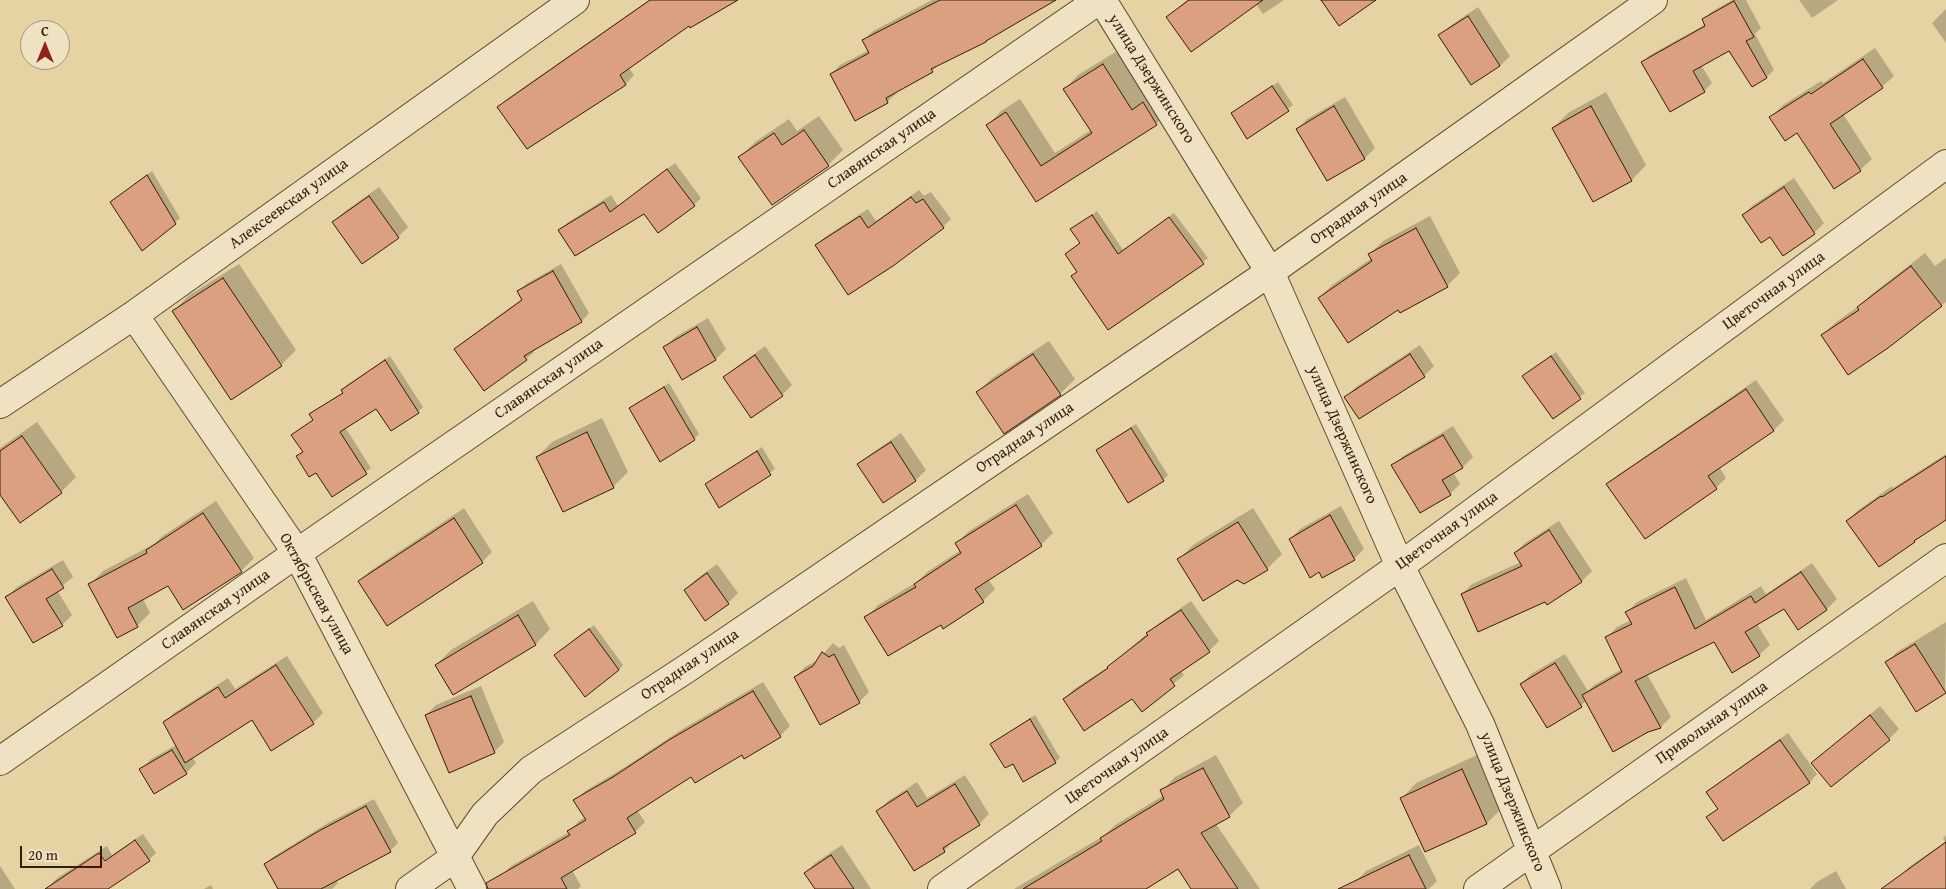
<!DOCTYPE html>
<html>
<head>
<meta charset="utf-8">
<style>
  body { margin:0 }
  #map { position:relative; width:1946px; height:889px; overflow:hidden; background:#e5d3a3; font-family:"Gentium Book Plus",serif }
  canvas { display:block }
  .north { position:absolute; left:20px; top:20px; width:50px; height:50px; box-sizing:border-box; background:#eee2c3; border:1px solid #a49378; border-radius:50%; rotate:0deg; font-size:14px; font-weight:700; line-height:20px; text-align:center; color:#361c07 }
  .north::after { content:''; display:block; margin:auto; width:18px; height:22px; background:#8f2418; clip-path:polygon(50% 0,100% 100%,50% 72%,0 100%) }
  .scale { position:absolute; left:20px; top:846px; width:82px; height:22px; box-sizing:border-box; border:2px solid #361c07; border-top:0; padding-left:6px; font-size:15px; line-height:18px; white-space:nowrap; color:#361c07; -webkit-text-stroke:4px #eee2c3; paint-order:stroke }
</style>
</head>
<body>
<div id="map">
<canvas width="1946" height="889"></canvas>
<div class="north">С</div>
<div class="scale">20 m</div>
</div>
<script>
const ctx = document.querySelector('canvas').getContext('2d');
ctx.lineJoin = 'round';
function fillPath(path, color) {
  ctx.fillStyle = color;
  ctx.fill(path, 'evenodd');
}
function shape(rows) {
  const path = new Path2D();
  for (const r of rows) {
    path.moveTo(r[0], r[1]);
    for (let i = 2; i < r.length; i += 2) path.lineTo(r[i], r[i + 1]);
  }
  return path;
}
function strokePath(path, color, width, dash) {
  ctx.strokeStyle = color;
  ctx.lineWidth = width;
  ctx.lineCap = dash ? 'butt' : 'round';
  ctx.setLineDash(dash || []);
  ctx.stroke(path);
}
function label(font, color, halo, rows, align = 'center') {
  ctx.font = font + ' "Gentium Book Plus",serif';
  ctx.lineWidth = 4.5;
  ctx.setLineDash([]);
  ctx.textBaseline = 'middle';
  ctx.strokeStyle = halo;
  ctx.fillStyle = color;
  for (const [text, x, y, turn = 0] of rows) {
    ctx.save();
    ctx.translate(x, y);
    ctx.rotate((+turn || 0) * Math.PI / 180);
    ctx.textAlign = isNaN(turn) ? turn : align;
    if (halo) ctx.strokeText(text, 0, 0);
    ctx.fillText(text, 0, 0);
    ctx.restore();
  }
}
const shadow = shape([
  [649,0,736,0,689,25,628,67,634,75,626,84,527,148,499,107,507,99],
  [932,0,1054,0,939,64,932,71,896,91,897,93,887,102,831,74,840,65,869,50,864,40,873,31],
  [1187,0,1221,0,1168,17],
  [1253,0,1284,0,1263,14],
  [1732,0,1746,0,1761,28,1755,34,1774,70,1767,77,1752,86,1730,50,1701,65,1712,83,1704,91,1642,63,1650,55,1706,24,1703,20,1711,12],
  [1799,0,1838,0,1812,18],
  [1478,7,1510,56,1500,66,1440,36,1450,26],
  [1946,9,1946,43,1932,23],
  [1875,48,1894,76,1882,87,1843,114,1872,159,1860,170,1798,131,1771,117,1783,105,1821,81,1823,83],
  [1117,51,1146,97,1170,110,1156,124,1037,200,988,125,1001,111,1020,99,1055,153,1091,130,1065,89,1078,75],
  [1278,82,1293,105,1247,137,1232,113],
  [1606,92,1646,165,1632,180,1594,201,1553,128,1568,113],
  [1345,97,1375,148,1365,158,1327,180,1297,129,1307,119],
  [819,116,843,150,828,165,740,157,755,142,789,119,797,131],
  [675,163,701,198,694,205,644,212,560,230,567,223,611,195,618,206],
  [152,171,180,218,143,249,111,202],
  [1794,178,1824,223,1814,233,1743,215,1753,205],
  [379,187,408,227,398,237,334,222,344,212],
  [919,190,924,196,931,192,951,219,943,227,817,245,825,237,868,209,876,221],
  [1097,211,1123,250,1174,213,1208,258,1108,328,1073,276,1078,271,1066,254,1081,242,1072,229],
  [1430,216,1460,273,1447,286,1399,308,1319,298,1332,285,1372,258,1370,254,1383,241],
  [1925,253,1935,266,1946,258,1946,302,1887,347,1822,335,1836,322,1859,306,1872,294],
  [239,264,296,350,281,365,174,311,188,296],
  [561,264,589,313,582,321,532,350,534,352,526,359,455,350,463,342,522,299,518,292,526,284],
  [708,318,726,349,716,359,683,378,665,347,675,337],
  [1049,341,1075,379,1060,394,977,393,992,378],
  [1420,345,1434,366,1424,376,1346,397,1356,387],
  [765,346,792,385,782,395,725,378,735,368],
  [1556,352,1585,393,1553,417,1524,376],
  [390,356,423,407,418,412,377,407,345,427,371,468,332,495,317,471,297,456,303,451,293,435,314,419,310,414,315,410,344,392,343,390,347,385],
  [1756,380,1784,420,1774,430,1719,467,1726,478,1716,488,1646,537,1608,485,1618,475],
  [669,383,699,434,694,439,631,408],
  [602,418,628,472,613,487,537,457,552,442],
  [37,422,76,477,61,492,20,521,0,493,0,448],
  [1136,424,1168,475,1163,480,1097,450],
  [1453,426,1473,457,1463,467,1453,472,1460,484,1450,494,1393,466,1403,456],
  [901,433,926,470,916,480,884,501,859,465,869,455],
  [762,447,775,469,720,506,706,484],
  [1946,454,1946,518,1920,535,1914,541,1848,521,1857,511,1892,486,1893,488],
  [1028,494,1053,533,1041,545,988,579,995,589,983,601,941,623,866,618,878,605,917,582,927,572,961,550,957,543,969,531],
  [216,501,254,558,241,571,169,585,143,599,150,613,137,626,90,584,103,571,154,544,161,537],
  [1341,506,1364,549,1354,559,1323,576,1290,539,1300,529],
  [464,508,492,552,482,562,388,624,360,581,370,571],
  [1253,508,1282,554,1267,569,1237,578,1179,559,1193,545],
  [1559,521,1592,571,1582,581,1548,603,1546,601,1462,594,1472,584,1521,562,1515,553,1525,543],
  [63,560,73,577,57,590,72,615,62,625,7,597,17,587],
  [1812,563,1837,599,1826,610,1784,607,1757,624,1770,645,1759,655,1715,641,1647,674,1671,717,1661,727,1647,731,1586,700,1581,706,1521,684,1531,674,1565,654,1588,691,1594,685,1622,669,1607,637,1617,627,1631,620,1627,612,1637,602,1686,578,1706,620,1761,586,1766,594],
  [717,564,738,593,728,603,685,590,695,580],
  [533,601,550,629,536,644,454,693,436,665,451,650],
  [1191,601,1219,641,1209,651,1181,671,1184,675,1142,710,1132,698,1064,699,1074,689,1111,665,1158,624],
  [1946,622,1945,692,1887,662,1897,652],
  [594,625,623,665,619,670,556,655],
  [833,643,839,648,844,645,869,692,859,702,795,677,805,667,818,660],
  [287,656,323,713,313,723,272,749,252,719,192,757,196,763,186,773,141,769,151,759,176,745,164,723,174,713,228,678,235,689],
  [763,682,790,726,780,736,692,776,637,810,645,822,635,832,572,870,581,886,578,889,509,889,501,876,511,866,569,832,579,821,585,817,575,801,585,791,625,767,681,730],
  [481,686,504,742,494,752,426,715,436,705],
  [1880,706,1899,729,1889,739,1813,763],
  [1035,715,1060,758,1055,762,1013,762,991,744],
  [1788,733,1817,774,1810,782,1723,840,1708,818,1718,808,1708,792,1716,785],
  [1216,755,1243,803,1229,816,1216,824,1260,889,1192,889,1178,868,1144,889,1014,889,1105,835,1115,825,1164,795,1162,791,1175,777],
  [1477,755,1502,808,1487,823,1426,851,1402,798,1416,783],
  [965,775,989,814,979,824,954,840,944,851,878,811,888,801,917,782,927,798],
  [374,799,398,843,390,851,336,880,338,883,332,889,280,889,265,864,273,857,326,824],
  [143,834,156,853,149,860,105,889,52,889,50,885,57,878,107,846,112,855],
  [1946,835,1946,880,1933,889,1909,889,1900,877,1909,867,1945,842,1943,838],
  [842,845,871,889,816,889,805,873,815,863],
  [1419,845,1437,881,1429,889,1360,889,1356,881,1366,871],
  [0,866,15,889,0,889],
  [1836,871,1846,889,1810,889,1817,882],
  [211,885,213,889,204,889]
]);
const building = shape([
  [650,0,738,0,690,28,689,26,620,75,626,85,527,149,497,107,650,0],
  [940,0,1056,0,986,41,986,42,931,69,933,72,886,98,888,103,855,121,830,74,869,53,862,40,940,0],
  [1189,0,1263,0,1191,52,1166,17,1189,0],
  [1321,0,1376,0,1339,26,1321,0],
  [1734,1,1754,37,1746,41,1767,78,1752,87,1729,51,1693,71,1705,92,1670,112,1641,62,1705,26,1702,19,1734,1],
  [1468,16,1500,66,1471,85,1438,35,1468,16],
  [1863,59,1883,88,1830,124,1861,171,1834,189,1797,133,1785,141,1769,117,1809,92,1811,94,1863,59],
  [1103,64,1132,110,1143,102,1157,125,1036,202,986,125,1006,112,1041,166,1092,133,1063,89,1103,64],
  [1272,86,1289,111,1247,139,1231,113,1272,86],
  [1334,106,1365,159,1327,181,1296,129,1334,106],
  [1591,106,1632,181,1593,202,1552,128,1591,106],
  [804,130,829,166,772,205,738,157,774,133,782,145,804,130],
  [667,169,695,206,658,233,644,214,575,256,558,230,604,202,610,212,667,169],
  [147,175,176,224,142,251,110,202,147,175],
  [1784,187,1815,234,1783,256,1770,237,1761,243,1742,215,1784,187],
  [369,196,399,238,362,264,332,222,369,196],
  [911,197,916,203,923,199,944,228,893,266,848,295,815,245,860,216,868,228,911,197],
  [1092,215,1118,254,1169,217,1204,264,1108,330,1071,276,1077,272,1065,254,1080,243,1070,229,1092,215],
  [1416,228,1448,287,1400,313,1398,310,1348,343,1318,298,1372,261,1368,254,1416,228],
  [1911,266,1942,306,1888,348,1848,375,1821,335,1859,310,1857,307,1911,266],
  [553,271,582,322,524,356,527,360,484,391,454,349,522,300,517,291,553,271],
  [223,278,282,366,231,400,172,311,223,278],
  [697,327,716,360,682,380,663,347,697,327],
  [1033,354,1061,395,1004,434,976,392,1033,354],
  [1410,354,1425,377,1359,419,1344,397,1410,354],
  [755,355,783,396,751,418,723,377,755,355],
  [1551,356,1581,399,1553,419,1522,376,1551,356],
  [385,360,419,413,391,431,376,409,340,432,367,474,332,497,316,473,309,477,296,456,303,452,291,435,313,420,309,414,343,393,341,390,385,360],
  [664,387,695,440,660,462,629,408,664,387],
  [1746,389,1774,431,1708,476,1717,489,1645,539,1606,484,1746,389],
  [1131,428,1164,481,1128,503,1096,450,1131,428],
  [587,432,614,488,563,512,536,457,587,432],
  [1443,435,1463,468,1442,480,1451,495,1420,513,1391,465,1443,435],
  [22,436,62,493,20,523,0,495,0,451,22,436],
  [891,442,916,481,883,503,857,464,891,442],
  [757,451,771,475,719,508,705,484,757,451],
  [1946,456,1946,520,1914,541,1915,542,1879,567,1846,521,1881,496,1882,497,1946,456],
  [1016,505,1042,546,975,589,984,602,943,629,941,625,888,656,864,617,916,587,914,584,961,553,955,543,1016,505],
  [203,513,242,572,183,610,168,586,128,608,138,627,117,638,88,584,147,553,146,550,203,513],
  [1330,515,1355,560,1322,578,1319,572,1310,578,1289,539,1330,515],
  [454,518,483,563,387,626,358,581,454,518],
  [1238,522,1268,570,1244,584,1237,580,1203,601,1177,559,1238,522],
  [1549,530,1582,582,1547,605,1545,602,1478,632,1461,594,1522,566,1514,553,1549,530],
  [52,569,64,588,46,599,63,626,33,643,5,597,52,569],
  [1801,572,1827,610,1798,630,1784,609,1745,632,1760,656,1732,673,1714,642,1635,681,1661,728,1648,732,1613,752,1582,695,1622,672,1605,637,1632,624,1625,612,1675,587,1695,629,1751,596,1755,603,1801,572],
  [707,573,729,604,705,621,684,590,707,573],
  [1181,610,1210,652,1170,679,1175,686,1142,712,1132,699,1084,731,1063,699,1108,668,1107,667,1148,635,1146,633,1181,610],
  [518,615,536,645,453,695,435,665,518,615],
  [589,629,619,670,585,697,554,655,589,629],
  [1915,644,1946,693,1916,712,1885,662,1915,644],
  [822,652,829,657,834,654,860,703,820,725,794,677,813,666,822,652],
  [1555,663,1582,707,1547,728,1520,684,1555,663],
  [276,665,314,724,271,751,252,720,185,763,163,722,218,687,225,698,276,665],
  [753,691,781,737,744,759,742,755,695,783,691,777,627,818,636,833,561,878,567,889,488,889,486,883,570,835,567,831,586,820,573,800,613,777,669,740,753,691],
  [471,696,495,753,449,773,425,715,471,696],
  [1870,715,1890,740,1831,787,1811,763,1870,715],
  [1030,719,1056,763,1023,782,1013,764,1005,768,990,744,1030,719],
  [1780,740,1810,783,1723,841,1706,817,1718,809,1706,792,1780,740],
  [172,750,187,774,154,794,139,769,172,750],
  [1203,768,1230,817,1201,833,1238,889,1191,889,1178,869,1146,889,1023,889,1102,841,1100,838,1164,799,1160,790,1203,768],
  [1462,769,1487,824,1425,852,1400,798,1462,769],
  [955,784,980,825,943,848,945,852,914,871,876,811,907,791,917,807,955,784],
  [366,806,391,852,321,889,278,889,264,864,317,832,366,806],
  [135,840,150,861,108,889,45,889,99,853,105,861,135,840],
  [1946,842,1946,889,1881,889,1946,842],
  [831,855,854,889,815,889,804,873,831,855],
  [1409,855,1426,889,1338,889,1409,855]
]);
const minor = shape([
  [1102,0,1270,272,1400,566,1480,724,1547,889],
  [134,315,297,553,472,889],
  [0,404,134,315,575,0],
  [0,761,297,553,1099,0],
  [410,889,454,858,485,814,531,770,686,669,1270,272,1653,0],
  [942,889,1400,566,1946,164],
  [1478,889,1946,558]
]);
const streetNames = [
  ["улица Дзержинского",1151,79,58],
  ["Славянская улица",882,149,-35],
  ["Алексеевская улица",289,204,-36],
  ["Отрадная улица",1359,209,-35],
  ["Цветочная улица",1774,291,-36],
  ["Славянская улица",549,379,-35],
  ["улица Дзержинского",1342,435,66],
  ["Отрадная улица",1025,438,-34],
  ["Цветочная улица",1447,531,-36],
  ["Октябрьская улица",316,594,61],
  ["Славянская улица",216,610,-35],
  ["Отрадная улица",690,665,-34],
  ["Привольная улица",1712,723,-35],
  ["Цветочная улица",1117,766,-35],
  ["улица Дзержинского",1512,802,68]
];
fillPath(shadow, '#0003');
fillPath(building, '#daa07f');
strokePath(building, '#361c07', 1);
strokePath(minor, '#624a2e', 30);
strokePath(minor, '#eee2c3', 28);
label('16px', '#361c07', '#eee2c3', streetNames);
</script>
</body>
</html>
